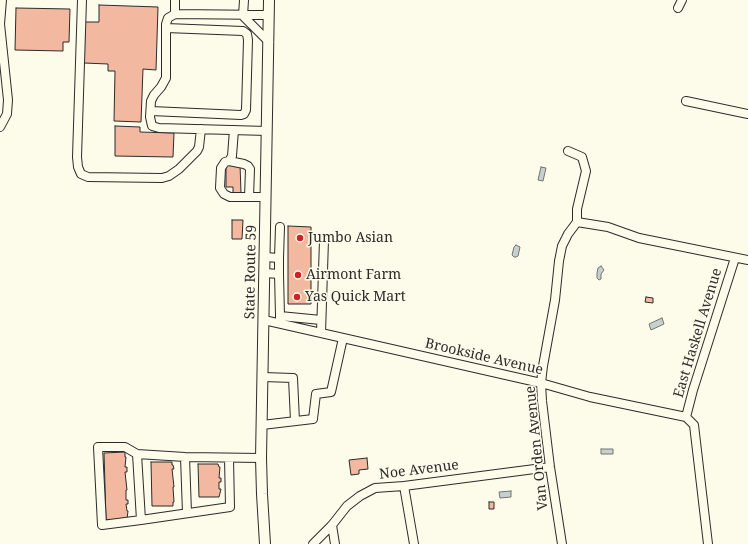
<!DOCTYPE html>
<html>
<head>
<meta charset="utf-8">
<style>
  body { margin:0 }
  canvas { display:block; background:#fdfbea }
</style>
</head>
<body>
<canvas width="748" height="544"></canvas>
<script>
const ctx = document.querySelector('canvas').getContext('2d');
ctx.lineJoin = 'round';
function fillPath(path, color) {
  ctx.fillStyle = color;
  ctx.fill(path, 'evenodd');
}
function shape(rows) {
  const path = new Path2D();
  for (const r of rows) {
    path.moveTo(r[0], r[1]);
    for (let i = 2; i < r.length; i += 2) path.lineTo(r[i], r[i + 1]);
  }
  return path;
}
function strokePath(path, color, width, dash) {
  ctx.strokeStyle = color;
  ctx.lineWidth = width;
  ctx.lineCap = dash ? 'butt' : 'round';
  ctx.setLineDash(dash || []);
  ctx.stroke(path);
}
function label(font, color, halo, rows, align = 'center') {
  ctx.font = font + ' "Noto Serif",serif';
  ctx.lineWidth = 3;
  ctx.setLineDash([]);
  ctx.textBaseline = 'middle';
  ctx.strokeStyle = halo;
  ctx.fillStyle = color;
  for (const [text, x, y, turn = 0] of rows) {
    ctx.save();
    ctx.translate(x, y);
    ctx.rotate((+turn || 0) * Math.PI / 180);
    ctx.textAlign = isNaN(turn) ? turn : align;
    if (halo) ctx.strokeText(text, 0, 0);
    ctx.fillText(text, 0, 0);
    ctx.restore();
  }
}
const water = shape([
  [541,167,546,168,543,181,538,180,541,167],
  [516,245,520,247,518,256,516,257,514,257,512,255,514,247,516,245],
  [601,266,604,270,601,274,601,279,599,280,597,278,597,273,598,268,601,266],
  [662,318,664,324,651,330,649,324,662,318],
  [601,449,613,449,613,454,601,454,601,449],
  [511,491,511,497,500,498,499,492,511,491]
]);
const building = shape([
  [99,5,158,7,156,70,143,69,141,122,114,121,115,71,108,71,108,64,84,63,85,22,99,22,99,5],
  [16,8,70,9,69,42,63,42,63,51,15,50,16,8],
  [115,126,140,127,140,132,174,133,173,157,115,156,115,126],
  [226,164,240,164,241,193,233,193,233,187,226,187,226,164],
  [232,220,243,220,242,239,232,239,232,220],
  [288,226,311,227,311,304,288,304,288,226],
  [646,297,653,298,653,303,645,302,646,297],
  [125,452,125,457,126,457,125,467,127,467,127,472,125,472,127,490,126,490,126,500,128,500,128,504,126,504,127,511,128,511,127,519,106,520,104,453,125,452],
  [367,458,368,469,359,470,359,474,351,475,349,460,367,458],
  [151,462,172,462,172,465,173,465,174,469,172,469,174,487,173,487,174,502,173,502,173,506,152,506,151,462],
  [198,464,218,464,219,467,220,467,219,478,221,478,221,482,219,482,219,489,221,489,219,497,199,497,198,464],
  [489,502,494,502,494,509,489,509,489,502]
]);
const minor = shape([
  [82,0,77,157,78,167,81,174,88,177,162,178,169,176,179,169,197,151,199,147,201,129],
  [244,0,243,16,269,42],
  [678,8,682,0],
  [175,14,175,0],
  [0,24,8,100,7,114,0,127],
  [0,24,2,0],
  [686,101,748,114],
  [151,111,241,115,244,114,246,110,248,40,247,34,243,31,166,28],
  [234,130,232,156,229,161,225,162,221,168,220,188,224,194,230,197,266,197],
  [267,131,159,128,152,126,150,117,151,101,154,95,161,87,166,78,166,24,168,18,175,14,269,15],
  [229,161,244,164,248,166,250,169,249,197],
  [577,222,608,227,639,238,748,260],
  [265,257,279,258,279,274],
  [279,258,280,227],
  [265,273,279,274,280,316],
  [264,320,541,383,590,397,686,417,694,425,708,544],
  [280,320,280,316,321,320],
  [321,333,324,240],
  [263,377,293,378,295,421],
  [686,417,693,390,735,258],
  [262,425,313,419,316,394,331,392,343,338],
  [137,454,125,447,98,447,102,525,141,520],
  [185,457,187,513],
  [229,458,230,507,141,520,137,454,185,457,261,458],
  [404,486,414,544],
  [332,525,335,544],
  [313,544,332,525,347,506,360,496,375,488,404,486,550,467],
  [562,544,550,467,542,401,541,383,543,366,555,300,559,261,562,246,568,234,577,222,577,209,586,171,582,157,568,151]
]);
const major = shape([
  [265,544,262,494,261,458,269,0]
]);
const markers = [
  [300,238,4,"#c62828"],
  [298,275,4,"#c62828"],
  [297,297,4,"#c62828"]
];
const poiNames = [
  ["Jumbo Asian",308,238],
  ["Airmont Farm",306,275],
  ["Yas Quick Mart",305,297]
];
const streetNames = [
  ["State Route 59",251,272,-89],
  ["East Haskell Avenue",698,333,-73],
  ["Brookside Avenue",484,357,13],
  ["Van Orden Avenue",537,448,-96],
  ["Noe Avenue",419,470,-7]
];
fillPath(water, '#c7d0d0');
strokePath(water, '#74746e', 1);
fillPath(building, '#f2b8a0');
strokePath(building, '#2b2b2b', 1);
strokePath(minor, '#2b2b2b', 10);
strokePath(major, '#2b2b2b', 12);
strokePath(minor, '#fdfbea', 8);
strokePath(major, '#fdfbea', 10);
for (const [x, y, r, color] of markers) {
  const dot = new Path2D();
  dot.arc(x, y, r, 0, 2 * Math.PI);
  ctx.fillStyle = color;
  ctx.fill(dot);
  strokePath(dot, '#fdfbea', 1.5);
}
label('14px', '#2b2b2b', '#fdfbea', poiNames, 'left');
label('14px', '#2b2b2b', '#fdfbea', streetNames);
</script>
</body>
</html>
